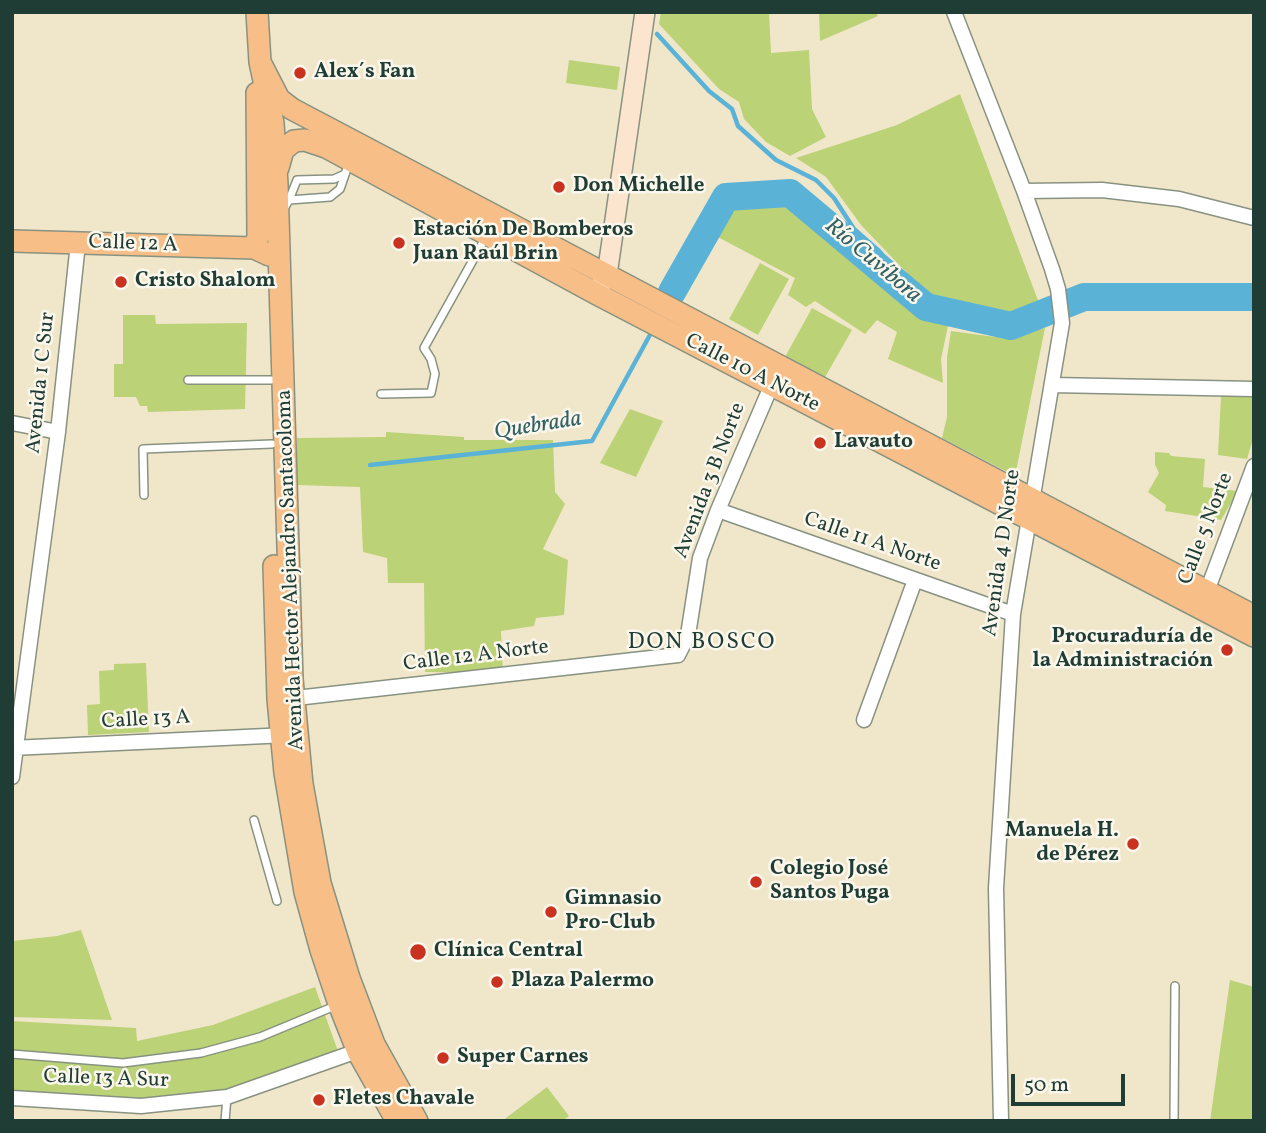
<!DOCTYPE html>
<html>
<head>
<meta charset="utf-8">
<style>
  body { margin:0 }
  #map { position:relative; width:1266px; height:1133px; overflow:hidden; background:#f0e7cb; font-family:Vollkorn,serif }
  canvas { display:block }
  .frame { position:absolute; inset:0; border:14px solid #1f3d34; pointer-events:none }
  .scale { position:absolute; left:1011px; top:1074px; width:114px; height:32px; box-sizing:border-box; border:4px solid #1f3d34; border-top:0; padding-left:9px; font-size:21px; line-height:24px; white-space:nowrap; color:#1f3d34; -webkit-text-stroke:5px #fbf7ec; paint-order:stroke }
</style>
</head>
<body>
<div id="map">
<canvas width="1266" height="1133"></canvas>
<div class="frame"></div>
<div class="scale">50 m</div>
</div>
<script>
const ctx = document.querySelector('canvas').getContext('2d');
ctx.lineJoin = 'round';
function fillPath(path, color) {
  ctx.fillStyle = color;
  ctx.fill(path, 'evenodd');
}
function shape(rows) {
  const path = new Path2D();
  for (const r of rows) {
    path.moveTo(r[0], r[1]);
    for (let i = 2; i < r.length; i += 2) path.lineTo(r[i], r[i + 1]);
  }
  return path;
}
function strokePath(path, color, width, dash) {
  ctx.strokeStyle = color;
  ctx.lineWidth = width;
  ctx.lineCap = dash ? 'butt' : 'round';
  ctx.setLineDash(dash || []);
  ctx.stroke(path);
}
function label(font, color, halo, rows, align = 'center') {
  ctx.font = font + ' Vollkorn,serif';
  ctx.lineWidth = 5;
  ctx.setLineDash([]);
  ctx.textBaseline = 'middle';
  ctx.strokeStyle = halo;
  ctx.fillStyle = color;
  for (const [text, x, y, turn = 0] of rows) {
    ctx.save();
    ctx.translate(x, y);
    ctx.rotate((+turn || 0) * Math.PI / 180);
    ctx.textAlign = isNaN(turn) ? turn : align;
    if (halo) ctx.strokeText(text, 0, 0);
    ctx.fillText(text, 0, 0);
    ctx.restore();
  }
}
const green = shape([
  [661,12,769,12,771,53,809,50,812,109,826,137,790,156,766,142,744,119,739,102,719,89,659,24],
  [819,12,876,12,878,16,820,41],
  [569,60,620,67,617,90,566,83],
  [960,94,1039,303,1007,315,928,295,861,225,826,177,796,158,897,125],
  [788,202,923,315,949,321,941,359,943,383,888,359,897,332,877,320,865,334,815,301,806,307,788,295,795,278,716,236,733,206],
  [760,263,789,279,758,335,729,319],
  [812,308,852,330,824,379,785,357],
  [123,315,155,315,156,324,247,323,245,409,148,412,147,406,140,406,136,397,114,397,114,364,123,364],
  [1045,328,1015,476,942,438,947,417,947,357,951,331,995,337],
  [1221,396,1254,397,1254,435,1247,459,1218,455],
  [630,409,663,421,636,477,600,463],
  [386,432,464,437,464,440,553,440,555,492,565,504,543,549,568,560,564,615,536,618,534,626,501,631,503,673,425,672,424,583,388,583,387,558,363,552,360,487,297,485,297,438,386,437],
  [1155,452,1169,453,1171,456,1205,459,1203,487,1238,491,1221,520,1165,511,1166,505,1148,492,1159,473,1155,465],
  [146,663,149,732,88,735,87,705,100,704,99,671,114,670,114,664],
  [81,930,112,1020,12,1017,12,941,57,936],
  [1230,980,1254,987,1254,1121,1210,1121],
  [315,987,339,1054,223,1091,141,1099,12,1091,12,1021,136,1028,137,1041,213,1025],
  [547,1087,569,1116,562,1121,502,1121]
]);
const stream = shape([
  [657,34,709,91,732,109,738,126,776,160,816,180,834,198,854,229,879,251,926,307],
  [370,465,592,441,651,333]
]);
const river = shape([
  [672,292,726,197,790,193,926,307,1011,326,1084,297,1254,297]
]);
const lane = shape([
  [289,200,297,180,334,179,345,174],
  [285,207,289,200,330,197,340,189,349,163],
  [188,380,271,380],
  [381,394,431,393,435,374,431,359,424,348,487,235],
  [144,495,143,449,272,444],
  [254,820,277,901],
  [12,1054,123,1063,201,1053,260,1037,335,1006],
  [225,1121,227,1097],
  [1174,1121,1175,986]
]);
const street = shape([
  [954,12,1024,191,1052,269,1058,289,1062,323,1013,614,996,888,1001,1121],
  [1024,191,1102,190,1179,199,1254,218],
  [1052,385,1254,389],
  [12,423,58,432],
  [718,510,1013,614],
  [1204,599,1254,466],
  [287,699,678,655,688,635,700,558,718,510,775,377],
  [864,720,915,580],
  [12,748,287,735],
  [12,777,58,432,78,243],
  [12,1098,141,1106,227,1097,363,1049]
]);
const secondary = shape([
  [597,294,608,268,645,12]
]);
const primary = shape([
  [257,12,260,62,273,123,277,184,292,679,302,784,320,883,349,978,374,1044,417,1121],
  [260,62,279,99,292,109,1254,616],
  [278,168,283,150,294,141,305,140,326,147,597,294,1254,636],
  [12,241,254,248,269,255],
  [254,248,258,237,257,93],
  [274,566,278,699,285,773,305,892,321,950,339,1004,358,1052,397,1121]
]);
const markers = [
  [300,73,7,"#c8321e"],
  [559,187,7,"#c8321e"],
  [399,243,7,"#c8321e"],
  [121,282,7,"#c8321e"],
  [820,443,7,"#c8321e"],
  [1227,650,7,"#c8321e"],
  [1133,844,7,"#c8321e"],
  [756,882,7,"#c8321e"],
  [551,912,7,"#c8321e"],
  [418,952,9,"#c8321e"],
  [497,982,7,"#c8321e"],
  [443,1058,7,"#c8321e"],
  [319,1100,7,"#c8321e"]
];
const poiNames = [
  ["Alex´s Fan",314,73],
  ["Don Michelle",573,187],
  ["Estación De Bomberos",413,231],
  ["Juan Raúl Brin",413,255],
  ["Cristo Shalom",135,282],
  ["Lavauto",834,443],
  ["Procuraduría de",1213,638,"right"],
  ["la Administración",1213,662,"right"],
  ["Manuela H.",1119,832,"right"],
  ["de Pérez",1119,856,"right"],
  ["Colegio José",770,870],
  ["Santos Puga",770,894],
  ["Gimnasio",565,900],
  ["Pro-Club",565,924],
  ["Clínica Central",434,952],
  ["Plaza Palermo",511,982],
  ["Super Carnes",457,1058],
  ["Fletes Chavale",333,1100]
];
const streetNames = [
  ["Calle 12 A",133,245,2],
  ["Calle 10 A Norte",752,374,27],
  ["Avenida 1 C Sur",42,383,-84],
  ["Avenida 3 B Norte",711,481,-69],
  ["Calle 5 Norte",1207,529,-69],
  ["Calle 11 A Norte",872,543,19],
  ["Avenida 4 D Norte",1003,553,-82],
  ["Avenida Hector Alejandro Santacoloma",292,570,-92],
  ["Calle 12 A Norte",476,657,-7],
  ["Calle 13 A",146,721,-3],
  ["Calle 13 A Sur",106,1080,2]
];
const waterNames = [
  ["Río Cuvíbora",872,262,40],
  ["Quebrada",538,427,-9]
];
const neighbourhoodNames = [
  ["DON BOSCO",702,644]
];
fillPath(green, '#bbd277');
strokePath(stream, '#5ab3d7', 4.5);
strokePath(river, '#5ab3d7', 28);
strokePath(lane, '#889280', 10);
strokePath(street, '#889280', 17);
strokePath(secondary, '#889280', 22);
strokePath(primary, '#889280', 24);
strokePath(lane, '#fff', 7);
strokePath(street, '#fff', 14);
strokePath(secondary, '#fce5cf', 19);
strokePath(primary, '#f7be87', 21);
for (const [x, y, r, color] of markers) {
  const dot = new Path2D();
  dot.arc(x, y, r, 0, 2 * Math.PI);
  ctx.fillStyle = color;
  ctx.fill(dot);
  strokePath(dot, '#fbf7ec', 2.5);
}
label('bold 21px', '#1f3d34', '#fbf7ec', poiNames, 'left');
label('21px', '#1f3d34', '#fbf7ec', streetNames);
label('italic 23px', '#316065', '#fbf7ec', waterNames);
ctx.letterSpacing = '2px';
label('23px', '#1f3d34', '#fbf7ec', neighbourhoodNames);
ctx.letterSpacing = '0px';
</script>
</body>
</html>
